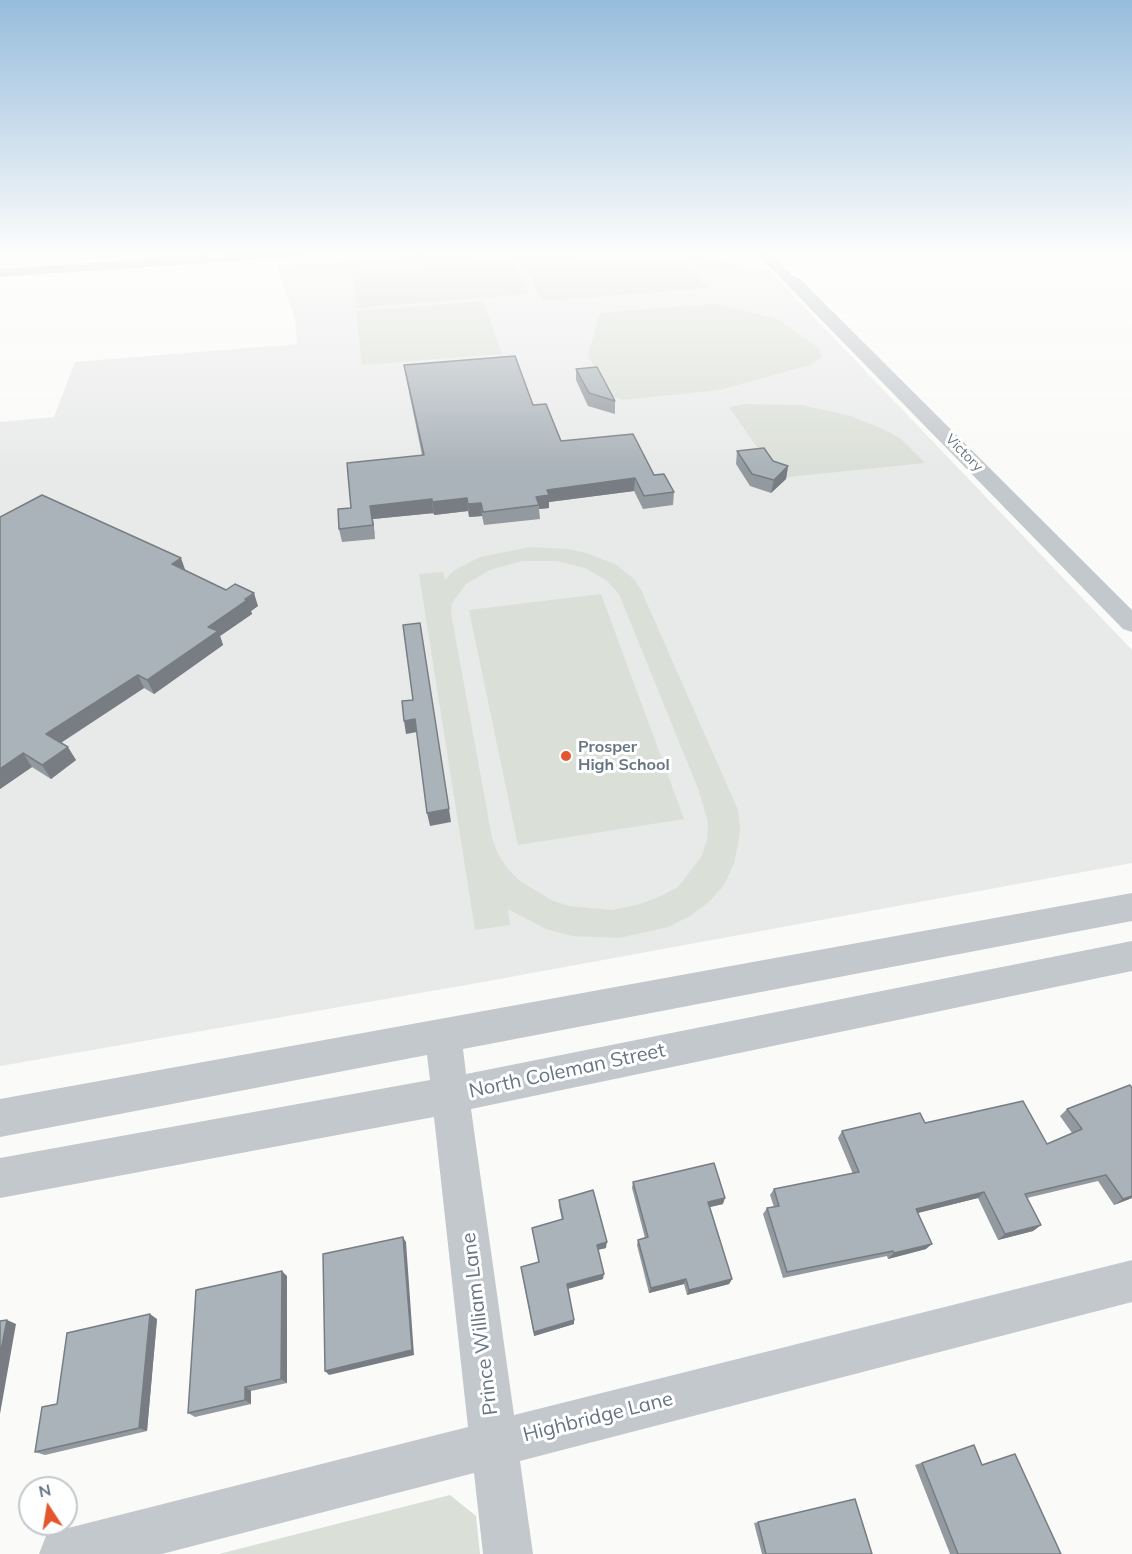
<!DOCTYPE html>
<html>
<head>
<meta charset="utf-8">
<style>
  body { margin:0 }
  #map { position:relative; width:1132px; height:1554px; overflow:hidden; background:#fafaf8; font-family:Mulish,sans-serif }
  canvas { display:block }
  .north { position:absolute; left:18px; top:1476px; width:60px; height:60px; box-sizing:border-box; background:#fff; border:2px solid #c1c8cd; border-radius:50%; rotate:348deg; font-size:16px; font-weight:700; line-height:24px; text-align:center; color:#657683 }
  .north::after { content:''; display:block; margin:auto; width:21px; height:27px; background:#e4572e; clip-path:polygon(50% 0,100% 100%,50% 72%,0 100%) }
</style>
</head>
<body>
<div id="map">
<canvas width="1132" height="1554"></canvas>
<div class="north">N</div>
</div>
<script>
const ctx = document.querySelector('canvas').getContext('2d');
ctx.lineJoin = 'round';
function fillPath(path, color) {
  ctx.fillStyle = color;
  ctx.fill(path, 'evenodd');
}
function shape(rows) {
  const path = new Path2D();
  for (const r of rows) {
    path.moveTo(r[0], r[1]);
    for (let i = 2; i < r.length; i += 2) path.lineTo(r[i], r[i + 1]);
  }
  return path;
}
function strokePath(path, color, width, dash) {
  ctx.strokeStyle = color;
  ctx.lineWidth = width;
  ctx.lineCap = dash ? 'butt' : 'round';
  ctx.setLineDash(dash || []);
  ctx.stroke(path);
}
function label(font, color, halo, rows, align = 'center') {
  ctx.font = font + ' Mulish,sans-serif';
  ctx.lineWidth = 6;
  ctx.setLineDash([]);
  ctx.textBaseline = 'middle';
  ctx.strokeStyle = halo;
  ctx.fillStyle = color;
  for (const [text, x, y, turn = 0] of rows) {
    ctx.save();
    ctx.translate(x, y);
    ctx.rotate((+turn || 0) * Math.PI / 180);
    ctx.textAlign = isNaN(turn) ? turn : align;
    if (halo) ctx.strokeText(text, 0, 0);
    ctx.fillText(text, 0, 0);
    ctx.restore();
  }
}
const built = shape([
  [465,252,676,252,769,270,1132,650,1132,863,472,984,0,1066,0,422,54,417,75,362,297,344,295,320,277,266]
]);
const green = shape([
  [679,255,707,288,542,301,525,267],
  [512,260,529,294,357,308,352,272],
  [483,301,502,354,362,365,356,311],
  [715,304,778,319,817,347,822,355,821,358,810,365,719,390,623,400,610,396,588,355,600,313],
  [745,404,802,405,851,416,885,430,901,439,925,463,788,477,775,473,729,407],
  [531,547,568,549,586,553,615,564,634,579,641,590,738,810,740,829,738,844,734,863,724,885,710,901,690,916,668,927,619,938,572,936,546,929,508,909,510,925,475,930,419,574,443,572,445,580,453,571,480,557],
  [522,561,557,561,585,568,606,580,619,594,699,791,708,823,707,839,702,856,678,887,659,897,637,905,612,910,569,906,551,900,520,881,507,868,498,854,492,838,451,613,452,603,466,584,490,570],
  [601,594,684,819,518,845,469,610],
  [450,1495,476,1516,480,1554,219,1554]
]);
const minor = shape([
  [253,252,316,252,309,256,0,277,0,269,253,252],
  [755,252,769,252,793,276,800,279,1132,610,1132,632,1123,629,755,252],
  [1132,893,1132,921,463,1049,466,1074,1132,941,1132,971,471,1109,514,1415,1132,1260,1132,1302,520,1461,533,1554,483,1554,474,1473,162,1554,39,1554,46,1536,64,1529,468,1427,434,1117,0,1198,0,1158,430,1080,427,1055,0,1137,0,1099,1132,893]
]);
const wall = shape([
  [404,365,533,405,561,441,654,475,674,492,673,505,643,509,634,491,549,502,549,508,539,509,540,519,484,525,482,516,469,517,468,511,434,515,434,513,373,519,375,539,342,542,339,529,351,508,422,455,406,377],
  [576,369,615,401,615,414,588,406,576,380],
  [737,451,788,466,786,479,771,493,750,486,736,464],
  [0,517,186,571,258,606,251,611,252,614,220,636,223,645,154,694,144,688,61,743,76,760,51,779,32,767,0,789],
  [1132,1088,1132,1198,1114,1205,1098,1181,1027,1198,1041,1225,1033,1231,998,1240,978,1198,917,1213,926,1249,888,1259,887,1256,783,1278,763,1214,767,1208,774,1207,770,1195,774,1189,853,1174,838,1138,842,1131,925,1123,1047,1144,1072,1133,1060,1116,1067,1109],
  [633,1182,723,1204,710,1207,732,1279,729,1284,687,1295,684,1284,649,1293,637,1245,638,1240,645,1238,632,1188],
  [559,1200,606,1248,598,1250,603,1279,568,1289,574,1324,534,1336,521,1267,539,1262,532,1228,562,1220,559,1206],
  [287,1276,287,1383,251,1391,251,1404,195,1417,188,1413],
  [157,1319,147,1431,45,1455,35,1452,57,1404],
  [974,1445,982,1464,1061,1554,950,1554,915,1465],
  [855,1499,872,1554,762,1554,754,1523]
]);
const shadedWall = shape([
  [788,466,786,479,771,493,774,480],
  [635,478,634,491,549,502,549,508,539,509,539,505,536,497,547,490],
  [467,498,468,511,434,515,432,502],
  [432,499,434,513,373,519,375,539,370,506],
  [481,503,482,516,469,517,468,504],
  [181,558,186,572,172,564],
  [254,593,258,606,251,611,252,614,220,636,223,645,154,694,147,680,208,627],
  [138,675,144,688,54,747,46,734],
  [415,719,417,732,406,734,404,721],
  [68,747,76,760,51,779,42,765],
  [23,753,32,767,0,789,0,769],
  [449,809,451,822,430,826,427,813],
  [984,1192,978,1198,910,1215,916,1209],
  [1132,1196,1132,1198,1114,1205,1123,1199],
  [725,1198,723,1204,706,1208,708,1202],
  [1041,1225,1033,1231,998,1240,1005,1234],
  [403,1237,406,1242,414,1355,329,1375,325,1371],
  [607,1242,606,1248,596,1250,597,1245],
  [932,1244,926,1249,888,1259,894,1253],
  [282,1271,287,1276,287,1383,281,1379],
  [604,1274,603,1279,567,1289,567,1284],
  [686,1279,684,1284,649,1293,651,1288],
  [732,1279,729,1284,687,1295,689,1290],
  [150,1314,157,1319,147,1431,139,1428],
  [7,1320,16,1324,0,1414,0,1355],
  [574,1320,574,1324,534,1336,534,1332],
  [245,1387,251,1391,251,1404,245,1400]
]);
const building = shape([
  [515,356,533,405,546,404,561,441,633,434,654,475,664,474,674,492,644,496,635,478,547,490,549,495,536,497,539,505,483,512,481,503,468,504,467,498,432,502,432,499,370,506,373,525,339,529,338,509,351,508,347,463,424,455,404,365,515,356],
  [597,367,615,401,589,393,576,369,597,367],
  [764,448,773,461,788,466,774,480,752,474,737,451,764,448],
  [42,495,181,558,172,564,226,590,235,584,254,593,245,599,247,600,208,627,218,631,147,680,138,675,46,734,68,747,42,765,23,753,0,769,0,517,42,495],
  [420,623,449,809,427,813,415,719,404,721,402,701,413,700,403,625,420,623],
  [1130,1085,1132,1088,1132,1196,1123,1199,1106,1175,1025,1194,1041,1225,1005,1234,984,1192,916,1209,932,1244,894,1253,893,1251,787,1272,767,1208,779,1206,774,1189,859,1172,842,1131,920,1113,925,1123,1023,1101,1047,1144,1082,1129,1067,1109,1130,1085],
  [714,1163,725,1198,708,1202,732,1279,689,1290,686,1279,651,1288,638,1240,648,1237,633,1182,714,1163],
  [593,1190,607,1242,597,1245,604,1274,567,1284,574,1320,534,1332,521,1267,539,1262,532,1228,563,1219,559,1200,593,1190],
  [403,1237,412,1350,325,1371,323,1254,403,1237],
  [282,1271,281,1379,245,1387,245,1400,188,1413,196,1290,282,1271],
  [150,1314,139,1428,35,1452,42,1407,57,1404,67,1333,150,1314],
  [7,1320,0,1355,0,1321,7,1320],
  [974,1445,982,1465,1015,1454,1061,1554,958,1554,922,1463,974,1445],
  [855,1499,872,1554,766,1554,758,1522,855,1499]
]);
const markers = [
  [566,756,6,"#e4572e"]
];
const farStreetnames = [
  ["Victory",964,453,45]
];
const poiNames = [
  ["Prosper",578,747],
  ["High School",578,765]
];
const nearStreetnames = [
  ["North Coleman Street",567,1071,-12],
  ["Prince William Lane",480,1324,-97],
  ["Highbridge Lane",598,1417,-14]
];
fillPath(built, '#e8e9e9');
fillPath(green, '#dadfd7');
fillPath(minor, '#c3c8cc');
fillPath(wall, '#929a9f');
fillPath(shadedWall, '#777d82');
fillPath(building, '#aab3b9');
strokePath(building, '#777d82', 1.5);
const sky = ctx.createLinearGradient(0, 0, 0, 469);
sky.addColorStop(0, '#96bcdc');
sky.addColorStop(0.54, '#fdfdfc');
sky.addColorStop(1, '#fdfdfc00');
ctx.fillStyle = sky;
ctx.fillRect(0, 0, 1132, 469);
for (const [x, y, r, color] of markers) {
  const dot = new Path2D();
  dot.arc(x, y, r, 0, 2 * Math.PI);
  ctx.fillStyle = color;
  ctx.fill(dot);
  strokePath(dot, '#fff', 2);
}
label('14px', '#657683', '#fff', farStreetnames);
label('bold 16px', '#657683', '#fff', poiNames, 'left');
label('20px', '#657683', '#fff', nearStreetnames);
</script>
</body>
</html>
